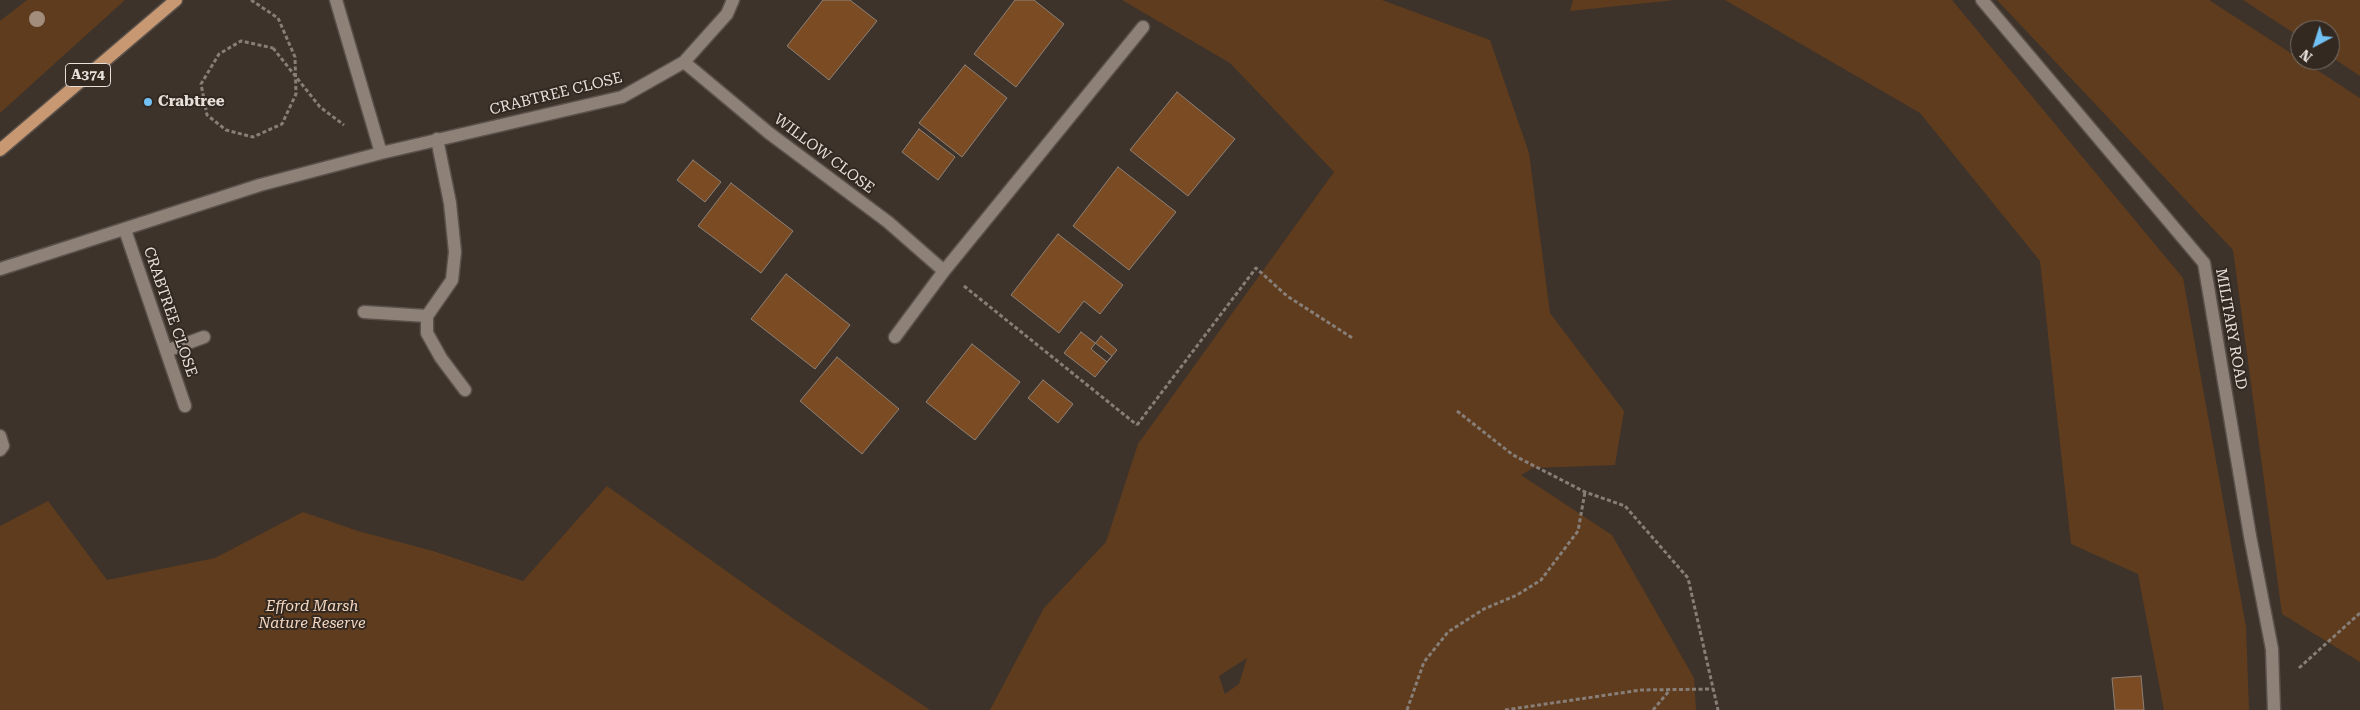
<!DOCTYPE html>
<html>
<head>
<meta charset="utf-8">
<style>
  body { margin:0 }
  #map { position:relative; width:2360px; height:710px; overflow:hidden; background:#3d332a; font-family:"Roboto Serif",serif }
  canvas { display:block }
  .north { position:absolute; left:2290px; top:20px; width:50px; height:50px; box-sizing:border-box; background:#332921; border:1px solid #7b726b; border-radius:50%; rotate:220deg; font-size:14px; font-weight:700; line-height:20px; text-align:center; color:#e7e0db }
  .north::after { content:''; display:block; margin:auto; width:18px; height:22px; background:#72c1f5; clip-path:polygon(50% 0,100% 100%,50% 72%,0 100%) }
</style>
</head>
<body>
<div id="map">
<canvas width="2360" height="710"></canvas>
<div class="north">N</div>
</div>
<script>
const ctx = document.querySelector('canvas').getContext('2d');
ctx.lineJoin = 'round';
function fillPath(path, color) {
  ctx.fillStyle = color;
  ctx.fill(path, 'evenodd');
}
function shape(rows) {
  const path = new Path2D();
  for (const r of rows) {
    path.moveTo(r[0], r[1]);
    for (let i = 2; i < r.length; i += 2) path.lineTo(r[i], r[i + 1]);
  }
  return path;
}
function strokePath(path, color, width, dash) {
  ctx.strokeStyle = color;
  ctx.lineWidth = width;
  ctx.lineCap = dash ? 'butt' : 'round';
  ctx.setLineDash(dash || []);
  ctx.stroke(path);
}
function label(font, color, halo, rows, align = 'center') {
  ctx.font = font + ' "Roboto Serif",serif';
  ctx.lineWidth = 4;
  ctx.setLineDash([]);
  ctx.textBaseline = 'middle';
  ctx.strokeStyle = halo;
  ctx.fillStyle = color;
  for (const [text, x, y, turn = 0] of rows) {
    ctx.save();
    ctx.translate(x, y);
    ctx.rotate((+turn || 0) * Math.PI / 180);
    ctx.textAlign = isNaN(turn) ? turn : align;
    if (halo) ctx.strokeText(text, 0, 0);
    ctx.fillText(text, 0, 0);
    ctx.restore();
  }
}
const green = shape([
  [27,0,125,0,0,113,0,21],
  [1122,0,1382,0,1490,40,1529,153,1550,313,1624,411,1615,465,1533,468,1521,475,1612,535,1694,678,1696,710,990,710,1044,608,1106,542,1138,444,1334,172,1230,63],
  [1247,658,1239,684,1225,694,1219,676],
  [1573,0,1675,0,1570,11],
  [1725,0,1952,0,2183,278,2246,627,2249,710,2164,710,2138,574,2071,544,2040,261,1920,113],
  [1997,0,2209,0,2360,98,2360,662,2282,614,2233,250],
  [2243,0,2360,0,2360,76,2330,56,2330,30,2300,30,2300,37],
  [607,486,788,615,930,710,0,710,0,526,48,501,107,580,215,558,303,512,358,531,433,551,523,581]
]);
const building = shape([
  [823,0,850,0,877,21,829,80,787,46,823,0],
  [1015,0,1034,0,1064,24,1016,87,974,54,1015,0],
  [965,65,1007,98,962,157,919,123,965,65],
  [1177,92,1235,139,1188,196,1130,150,1177,92],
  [919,129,955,157,938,180,902,152,919,129],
  [693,160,721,182,705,202,677,180,693,160],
  [1118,167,1176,212,1129,270,1073,226,1118,167],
  [731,183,793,231,761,273,698,226,731,183],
  [1058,234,1123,285,1100,314,1084,301,1059,333,1011,295,1058,234],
  [786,274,850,325,815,369,751,319,786,274],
  [1081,332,1112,356,1095,377,1064,353,1081,332],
  [1101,336,1117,350,1107,362,1091,349,1101,336],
  [972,344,1020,382,975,440,926,402,972,344],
  [837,357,899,409,862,454,800,401,837,357],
  [1043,380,1073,404,1058,423,1028,398,1043,380],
  [2141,676,2144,710,2115,710,2112,678,2141,676]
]);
const path = shape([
  [273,48,320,107,344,125],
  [964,286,1137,425],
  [1457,411,1513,455,1585,492,1625,506,1688,578,1718,710],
  [1137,425,1256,268,1287,296,1354,339],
  [2299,668,2360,613],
  [1407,710,1424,662,1448,632,1484,609,1517,595,1541,580,1578,531,1585,492],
  [1505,710,1641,690,1713,689],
  [1653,710,1670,690]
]);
const minor = shape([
  [336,0,381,153],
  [1982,0,2204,263,2250,536,2272,649,2274,710],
  [684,62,769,133,888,222,944,271],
  [125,230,185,406],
  [0,269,260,185,381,153,622,97,684,62,727,14,733,0],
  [364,312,427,316,427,333,441,358,465,390],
  [427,316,452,280,455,252,450,203,437,139],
  [895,337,944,271,1143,27],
  [166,351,204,337],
  [0,436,3,446,0,450]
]);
const major = shape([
  [0,150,176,0]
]);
const pathBridge = shape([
  [251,0,278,18,295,57,296,94,282,124,253,137,226,130,207,115,201,84,219,54,241,41,273,48]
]);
const trees = [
  [37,19]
];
const markers = [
  [148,102,5,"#72c1f5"]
];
const shields = [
  [88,75,45]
];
const shieldNames = [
  ["A374",88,75]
];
const streetNames = [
  ["CRABTREE CLOSE",556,94,-14],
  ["WILLOW CLOSE",824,154,37],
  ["CRABTREE CLOSE",170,312,71],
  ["MILITARY ROAD",2231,329,80]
];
const poiNames = [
  ["Crabtree",158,102]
];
const parkNames = [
  ["Efford Marsh",312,607],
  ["Nature Reserve",312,624]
];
fillPath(green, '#5f3c1e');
fillPath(building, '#7b4c23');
strokePath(building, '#8d8177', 1);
strokePath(minor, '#5b514b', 15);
strokePath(major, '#5b514b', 15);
strokePath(path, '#877e77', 3, [4, 2.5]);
strokePath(minor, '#8e8178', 12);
strokePath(major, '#c79871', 12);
strokePath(pathBridge, '#877e77', 3, [4, 2.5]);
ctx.fillStyle = '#a28d7c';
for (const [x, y] of trees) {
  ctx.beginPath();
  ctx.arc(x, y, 8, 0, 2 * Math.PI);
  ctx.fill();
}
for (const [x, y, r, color] of markers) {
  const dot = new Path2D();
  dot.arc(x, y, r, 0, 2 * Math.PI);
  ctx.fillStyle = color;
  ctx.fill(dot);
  strokePath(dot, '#332921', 2);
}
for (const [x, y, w] of shields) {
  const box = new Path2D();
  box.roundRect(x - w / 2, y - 11.5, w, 23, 4);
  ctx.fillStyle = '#332921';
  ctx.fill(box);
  strokePath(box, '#e7e0db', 1);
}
label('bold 14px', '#e7e0db', null, shieldNames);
label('15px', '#e7e0db', '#332921', streetNames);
label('bold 15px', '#e7e0db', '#332921', poiNames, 'left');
label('italic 15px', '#f5d7c0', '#332921', parkNames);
</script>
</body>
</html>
